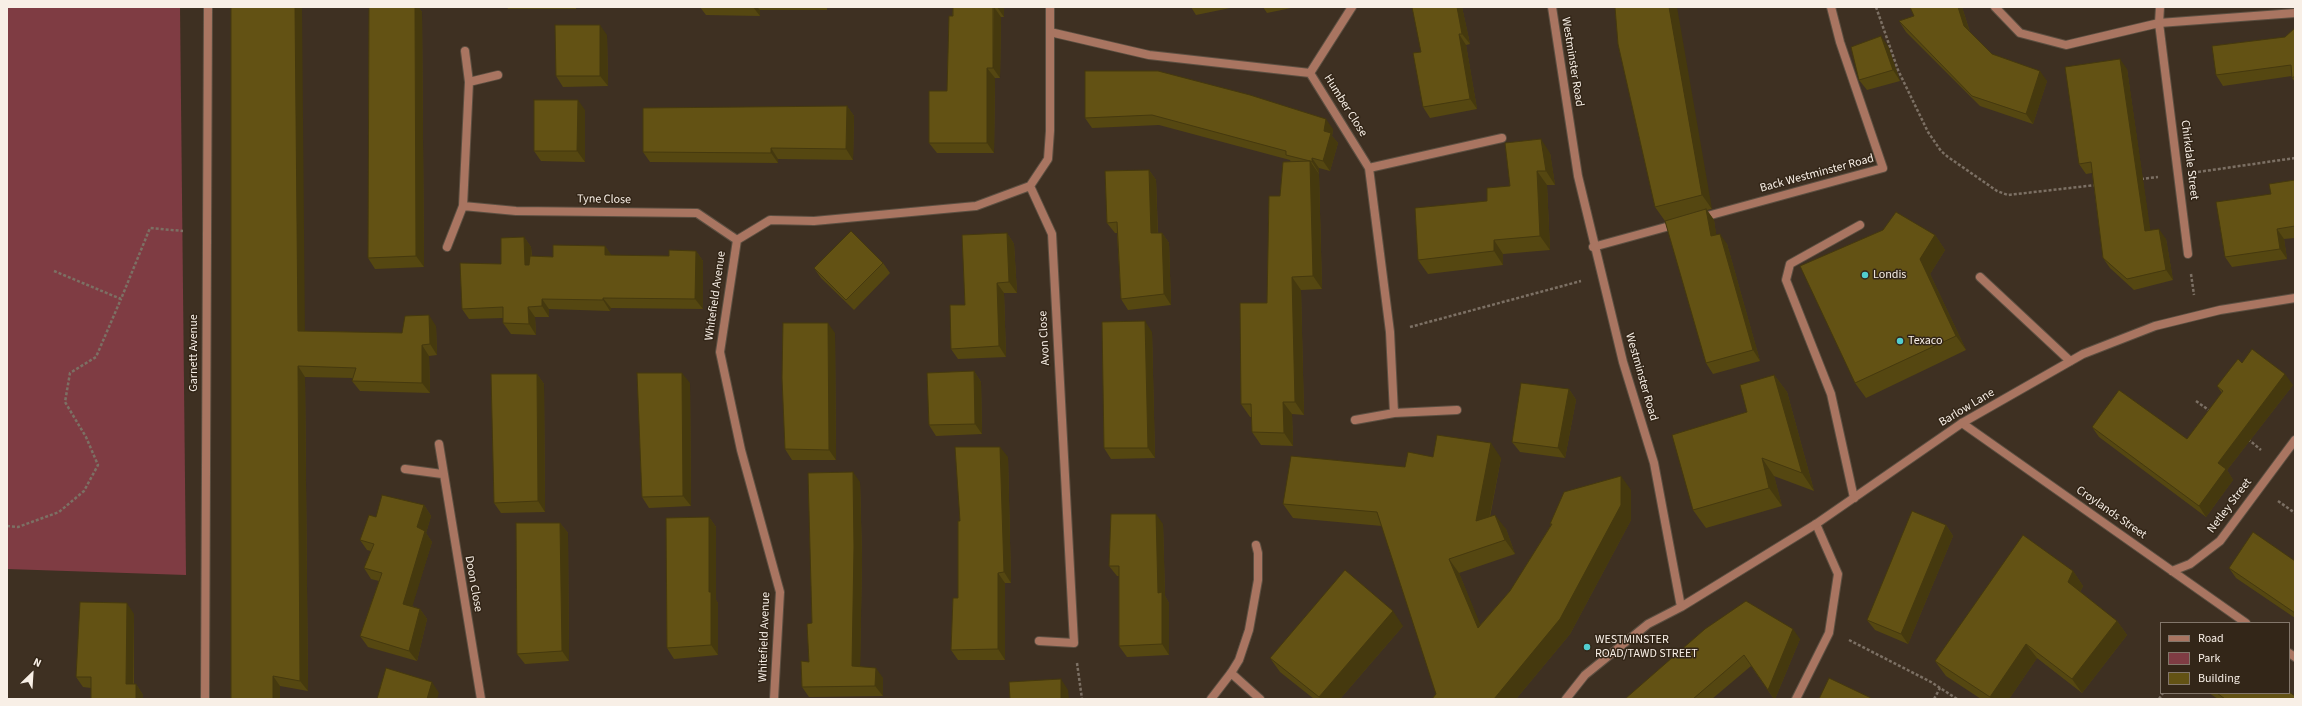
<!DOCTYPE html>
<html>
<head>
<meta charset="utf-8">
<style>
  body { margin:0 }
  #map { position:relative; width:2302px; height:706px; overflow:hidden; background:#3e3022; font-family:"Source Sans 3",sans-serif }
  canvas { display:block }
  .frame { position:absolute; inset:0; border:8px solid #f8efe6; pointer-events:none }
  .legend { position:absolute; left:2160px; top:622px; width:130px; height:72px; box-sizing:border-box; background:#332618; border:1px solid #82766a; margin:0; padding:5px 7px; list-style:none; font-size:12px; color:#f8efe6 }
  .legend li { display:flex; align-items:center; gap:8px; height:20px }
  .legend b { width:20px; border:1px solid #82766a }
  .north { position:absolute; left:12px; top:654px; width:40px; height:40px; -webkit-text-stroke:3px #332618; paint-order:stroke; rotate:25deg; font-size:11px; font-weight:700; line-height:16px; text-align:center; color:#f8efe6 }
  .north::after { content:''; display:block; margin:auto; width:14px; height:18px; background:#f8efe6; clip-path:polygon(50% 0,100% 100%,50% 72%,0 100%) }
</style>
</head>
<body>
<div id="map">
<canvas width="2302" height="706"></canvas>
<div class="frame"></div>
<ul class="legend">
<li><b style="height:5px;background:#a97561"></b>Road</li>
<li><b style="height:11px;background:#7f3c43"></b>Park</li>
<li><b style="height:11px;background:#635214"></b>Building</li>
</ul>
<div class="north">N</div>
</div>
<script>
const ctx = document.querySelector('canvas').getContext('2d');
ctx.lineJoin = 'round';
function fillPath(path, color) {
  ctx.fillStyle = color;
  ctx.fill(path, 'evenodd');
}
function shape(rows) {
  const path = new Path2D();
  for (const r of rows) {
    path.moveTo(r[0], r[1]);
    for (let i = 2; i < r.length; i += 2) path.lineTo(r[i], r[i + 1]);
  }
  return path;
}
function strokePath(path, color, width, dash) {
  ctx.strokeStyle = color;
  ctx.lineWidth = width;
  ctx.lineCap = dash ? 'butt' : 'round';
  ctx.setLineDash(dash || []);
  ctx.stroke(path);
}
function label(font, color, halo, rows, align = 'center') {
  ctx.font = font + ' "Source Sans 3",sans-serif';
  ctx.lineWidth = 3;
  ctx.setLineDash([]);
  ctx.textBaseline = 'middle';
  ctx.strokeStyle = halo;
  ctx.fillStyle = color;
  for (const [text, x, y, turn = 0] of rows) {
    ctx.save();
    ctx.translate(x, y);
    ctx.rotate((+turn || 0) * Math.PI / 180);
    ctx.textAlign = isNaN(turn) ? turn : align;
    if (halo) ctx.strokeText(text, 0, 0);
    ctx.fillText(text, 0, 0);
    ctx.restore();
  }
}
const green = shape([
  [7,7,180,7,186,575,7,569]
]);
const path = shape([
  [1876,7,1898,70,1928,132,1941,151,1948,157,1997,191,2008,195,2096,185],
  [2198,172,2295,158],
  [2141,179,2158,177],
  [54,271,121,299,150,228,183,231],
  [2191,274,2194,295],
  [1410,327,1581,281],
  [2196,401,2210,411],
  [2248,439,2261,450],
  [2278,501,2295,513],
  [7,526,18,527,59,512,84,491,98,465,86,437,65,402,70,373,96,357,121,299],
  [1849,640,1931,682,1957,699],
  [1077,663,1082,699],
  [1934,699,1940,688],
  [2159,699,2163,693]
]);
const service = shape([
  [1700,218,1883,168,1840,42,1831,7],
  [1593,247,1677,224],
  [1980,277,2070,361],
  [1854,498,1831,394,1786,280,1790,264,1860,225],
  [1231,673,1239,660,1249,630,1258,580,1258,553,1256,545]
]);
const minor = shape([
  [1995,7,2020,33,2066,45,2159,23,2295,13],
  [2160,7,2159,23,2188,254],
  [1050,32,1149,55,1310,73,1369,168,1390,332,1394,413],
  [1310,73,1352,7],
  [469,82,498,75],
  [1369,168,1502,138],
  [463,206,469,82,465,51],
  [447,247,463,206,516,211,697,213,737,240],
  [1355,420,1394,413,1457,410],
  [1962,423,2246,623],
  [439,444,481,699],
  [405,469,442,474],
  [2172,571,2190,564,2220,541,2295,440],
  [1039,641,1074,643,1052,234,1030,186,1048,159,1050,131,1050,7],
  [2289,653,2295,657],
  [205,699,208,7],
  [774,699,780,592,741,450,720,352,737,240,770,220,814,221,976,206,1030,186],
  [1211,699,1231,673,1260,699],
  [1796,699,1829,633,1838,574,1816,524]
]);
const tertiary = shape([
  [1552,7,1578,176,1623,362,1654,463,1681,607],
  [1566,699,1585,675,1648,624,1681,607,1816,524,1962,423,2083,354,2155,326,2220,310,2295,298]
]);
const wall = shape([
  [369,7,418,7,422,12,424,267,375,269,368,258],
  [507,7,576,7,576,9,508,9],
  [700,7,827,7,827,10,760,10,760,16,706,15],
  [953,7,1004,7,1004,17,1001,17,1000,78,995,78,994,153,937,153,929,143,947,91],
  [1191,7,1235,7,1196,15],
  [1263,7,1296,7,1267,13],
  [1462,7,1470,44,1466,45,1477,109,1430,118,1423,107,1421,52],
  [1910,7,1962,7,1970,32,1992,54,2047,81,2033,124,1980,106,1906,32,1899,21,1914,16],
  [2295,28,2295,82,2292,78,2292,76,2223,86,2216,75,2285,37],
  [607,35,608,86,563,87,556,76],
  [1618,44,1712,209,1707,210,1714,220,1716,235,1727,244,1760,361,1713,374,1706,363,1665,221,1655,207],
  [1888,46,1900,81,1867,90,1859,80],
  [2127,69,2150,230,2166,239,2173,280,2134,290,2110,268,2103,258,2092,173,2086,174,2079,164],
  [1085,71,1333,129,1332,136,1338,143,1330,171,1319,168,1319,173,1318,172,1319,174,1322,289,1301,290,1304,415,1292,414,1293,446,1261,445,1252,432,1252,417,1250,417,1241,404,1267,303,1280,196,1291,162,1290,160,1159,125,1092,128,1085,118],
  [847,106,854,116,853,160,778,159,778,163,650,162,643,152],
  [585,110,585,162,541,161,534,151],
  [1550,153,1555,185,1547,185,1550,250,1503,254,1503,265,1428,274,1418,260,1487,201,1510,186],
  [1149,170,1156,180,1158,233,1162,233,1169,243,1171,305,1128,310,1121,299,1117,233,1115,233,1107,223],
  [2295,180,2295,238,2284,239,2287,259,2232,267,2225,257,2271,194],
  [1007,233,1014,244,1017,293,1004,293,1006,357,958,359,951,349,965,305],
  [1935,235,1945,250,1930,274,1966,350,1866,398,1855,383],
  [524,237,531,247,532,256,553,257,605,246,611,255,669,256,696,251,703,261,703,309,611,308,610,311,549,309,549,317,535,317,536,335,511,334,503,323,503,318,469,319,462,309,501,264],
  [883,263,890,273,854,310,821,278,814,268],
  [436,326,437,355,429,356,430,393,360,391,352,381,353,378,305,377,308,691,280,686,231,699,305,331,402,333],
  [1152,332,1155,458,1111,459,1104,448],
  [835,333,836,460,792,460,785,449],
  [2242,363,2293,385,2227,470,2233,480,2206,517,2099,437,2092,427,2187,439,2222,393,2217,386],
  [974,371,981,382,982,434,936,436,929,425],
  [537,374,544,384,545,512,501,513,494,503],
  [1774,375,1787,392,1814,491,1774,476,1782,506,1706,528,1693,510,1747,412],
  [690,383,691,506,649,508,642,497],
  [1569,389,1576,400,1565,458,1520,452,1512,442],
  [1008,457,1011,583,1005,583,1005,660,958,660,951,650,958,598,960,521],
  [1433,457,1501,458,1490,517,1506,529,1515,554,1459,573,1480,625,1510,591,1551,525,1550,524,1631,490,1631,520,1570,634,1516,699,1432,699,1436,694,1382,526,1293,518,1283,504,1405,467],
  [860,482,862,558,860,666,883,678,883,696,809,697,802,687,809,662,812,623],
  [424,505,431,516,426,533,432,542,412,606,420,609,427,619,417,661,368,647,360,636,379,581,371,579,364,568,371,551,367,550,360,540],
  [709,517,716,527,716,600,718,603,718,655,674,659,667,648],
  [560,523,568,533,569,661,525,664,517,654],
  [1163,524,1165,596,1169,603,1169,655,1127,657,1119,646,1119,576,1117,576,1109,566],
  [1946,525,1953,536,1908,644,1875,630,1867,620],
  [2295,561,2295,618,2236,578,2229,568],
  [2073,571,2083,586,2080,592,2117,621,2127,635,2082,693,2037,658,2009,699,1981,699,1946,676,1935,661],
  [134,614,134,684,136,684,143,695,143,699,91,699,91,688,83,687,76,677],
  [1403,626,1340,699,1314,699,1280,672,1270,658],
  [1705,629,1800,639,1775,699,1774,699,1751,666,1712,699,1625,699],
  [2209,693,2289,693,2295,699,2218,699]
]);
const shadedWall = shape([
  [295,7,302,7,305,341,298,331],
  [415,7,418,7,422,12,424,267,416,256],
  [753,7,757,7,760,10,760,16],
  [994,7,1001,17,1000,78,993,68],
  [997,7,1004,7,1004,17],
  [1457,7,1462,7,1470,44,1462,34],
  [1669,7,1677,7,1712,209,1702,195],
  [1958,7,1962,7,1971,36,1964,26],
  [600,25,607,35,608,86,600,76],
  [1459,34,1466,45,1477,109,1470,99],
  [1881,36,1888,46,1900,81,1893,70],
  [2120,59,2127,69,2152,241,2145,231],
  [987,68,995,78,994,153,987,143],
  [2040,71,2047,81,2033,124,2026,114],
  [578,100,585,110,585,162,577,151],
  [847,106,854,116,853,160,846,149],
  [1326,119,1333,129,1332,136,1338,143,1330,171,1323,161,1324,131],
  [1541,139,1550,153,1555,185,1546,171],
  [771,148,778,159,778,163,771,153],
  [1312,158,1319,168,1319,173,1312,162],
  [1310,161,1319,174,1322,289,1313,276],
  [1149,170,1156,180,1158,243,1151,233],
  [1537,171,1547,185,1550,250,1540,236],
  [1706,209,1714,220,1718,246,1711,236],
  [2159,229,2166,239,2173,280,2166,270],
  [2277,229,2284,239,2287,259,2280,249],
  [1007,233,1014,244,1017,293,1009,282],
  [1162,233,1169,243,1171,305,1164,294],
  [1720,234,1727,244,1760,361,1753,350],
  [1935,235,1945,250,1930,274,1966,350,1956,336,1920,259],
  [524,237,531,247,533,275,525,265],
  [1494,240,1503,254,1503,265,1494,251],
  [605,246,612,256,605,255],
  [696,251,703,261,703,309,695,299],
  [1292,277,1301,290,1304,415,1295,402],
  [997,283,1004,293,1006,357,999,346],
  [603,298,611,308,610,311,603,300],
  [542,299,549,309,549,317,542,306],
  [528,307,535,317,536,335,529,324],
  [429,315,436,326,437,355,430,344],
  [1145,321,1152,332,1155,458,1148,448],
  [828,323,835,333,836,460,829,450],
  [422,345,429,356,430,393,422,383],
  [298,366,305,377,308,691,300,681],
  [974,371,981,382,982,434,975,424],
  [682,373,690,383,691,506,683,496],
  [537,374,544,384,545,512,538,501],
  [2285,374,2293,385,2227,470,2233,480,2206,517,2199,506,2218,463],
  [1774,375,1787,392,1814,491,1802,473],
  [1569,389,1576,400,1565,458,1558,448],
  [1283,402,1292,414,1293,446,1284,433],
  [1491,443,1501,458,1486,535,1476,521],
  [1000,447,1008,457,1011,583,1004,572],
  [1762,458,1774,476,1782,506,1769,488],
  [853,472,860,482,862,558,860,676,852,666],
  [1621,476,1631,490,1631,520,1570,634,1516,699,1494,699],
  [424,505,431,516,426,533,432,542,410,614,403,604,417,527],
  [1156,514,1163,524,1165,596,1169,603,1169,655,1162,644,1158,593],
  [1495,515,1506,529,1515,554,1505,540],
  [709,517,716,527,716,600,718,603,718,655,711,645,709,592],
  [560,523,568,533,569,661,562,651],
  [1946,525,1953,536,1908,644,1901,634],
  [1449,559,1459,573,1488,643,1478,628],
  [2073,571,2083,586,2078,596,2068,582],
  [998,573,1005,583,1005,660,998,649],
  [127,603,134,614,133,694,126,684],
  [420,609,427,619,417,661,409,651],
  [1393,611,1403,626,1340,699,1321,699,1319,697],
  [2117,621,2127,635,2082,693,2072,679],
  [1793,629,1800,639,1775,699,1774,699,1768,690],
  [2026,644,2037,658,2009,699,1991,699,1990,697],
  [876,668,883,678,883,696,875,686],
  [273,676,280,686,280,699,273,699],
  [1061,679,1068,690,1069,699,1061,699],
  [432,682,439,693,437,699,427,699],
  [136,684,143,695,143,699,136,699]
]);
const building = shape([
  [231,7,295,7,298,331,402,333,405,316,429,315,430,344,422,345,422,383,352,381,356,368,298,366,300,681,273,676,273,699,231,699,231,7],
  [369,7,415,7,416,256,368,258,369,7],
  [953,7,993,7,993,68,987,68,987,143,929,143,929,91,947,91,949,16,953,16,953,7],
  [1412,7,1457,7,1462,34,1459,34,1470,99,1423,107,1413,53,1421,52,1412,7],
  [1615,7,1669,7,1702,195,1655,207,1618,44,1615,7],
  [1910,7,1958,7,1964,26,1992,54,2040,71,2026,114,1972,96,1899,21,1914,16,1910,7],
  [555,25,600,25,600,76,556,76,555,25],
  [2295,28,2295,76,2292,78,2291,65,2216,75,2212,46,2285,37,2295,28],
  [1881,36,1893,70,1859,80,1851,47,1881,36],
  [2120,59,2145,231,2159,229,2166,270,2127,279,2103,258,2091,162,2079,164,2065,67,2120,59],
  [1085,71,1158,71,1250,95,1326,119,1324,131,1331,133,1323,161,1312,158,1312,162,1310,161,1286,155,1286,151,1152,115,1085,118,1085,71],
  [534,100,578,100,577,151,534,151,534,100],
  [847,106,846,149,771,148,771,153,643,152,643,108,847,106],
  [1541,139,1546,171,1537,171,1540,236,1494,240,1494,251,1418,260,1415,208,1487,201,1487,188,1510,186,1505,143,1541,139],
  [1310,161,1313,276,1292,277,1295,402,1283,402,1284,433,1252,432,1251,404,1241,404,1240,303,1267,303,1269,196,1280,196,1283,162,1310,161],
  [1149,170,1151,233,1162,233,1164,294,1121,299,1117,222,1107,223,1105,171,1149,170],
  [2295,180,2295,226,2277,229,2280,249,2225,257,2216,202,2271,194,2269,184,2295,180],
  [1706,209,1711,236,1720,234,1753,350,1706,363,1665,221,1706,209],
  [1896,212,1935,235,1920,259,1956,336,1855,383,1800,266,1883,230,1896,212],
  [851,231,883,263,846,300,814,268,851,231],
  [1007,233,1009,282,997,283,999,346,951,349,950,305,965,305,962,235,1007,233],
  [524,237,525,265,529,265,530,256,553,257,553,245,605,246,605,255,669,256,669,250,696,251,695,299,603,298,603,300,542,299,542,306,528,307,529,324,503,323,503,307,462,309,460,263,501,264,501,238,524,237],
  [1145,321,1148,448,1104,448,1102,322,1145,321],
  [783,323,828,323,829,450,785,449,782,378,783,323],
  [2252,349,2285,374,2218,463,2226,469,2199,506,2092,427,2119,390,2187,439,2223,391,2217,386,2238,359,2242,363,2252,349],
  [974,371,975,424,929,425,927,373,974,371],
  [637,373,682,373,683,496,642,497,637,373],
  [491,374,537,374,538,501,494,503,491,374],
  [1774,375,1802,473,1762,458,1769,488,1693,510,1672,435,1747,412,1740,385,1774,375],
  [1521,383,1569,389,1558,448,1512,442,1521,383],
  [1437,435,1491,443,1476,521,1495,515,1505,540,1449,559,1478,628,1510,591,1552,524,1550,524,1564,492,1621,476,1621,505,1560,619,1494,699,1432,699,1436,694,1377,512,1283,504,1291,456,1405,467,1408,452,1433,457,1437,435],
  [955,447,1000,447,1004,572,998,573,998,649,951,650,953,598,958,598,958,521,960,521,955,447],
  [853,472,854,547,852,666,876,668,875,686,802,687,801,661,809,662,807,624,812,623,808,473,853,472],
  [382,495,424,505,417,527,425,531,403,604,420,609,409,651,360,636,382,573,364,568,374,544,360,540,369,515,376,517,382,495],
  [1912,511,1946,525,1901,634,1867,620,1912,511],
  [1111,514,1156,514,1158,593,1162,592,1162,644,1119,646,1119,566,1109,566,1111,514],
  [709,517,709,592,711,592,711,645,667,648,666,518,709,517],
  [516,523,560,523,562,651,517,654,516,523],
  [2253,532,2295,561,2295,613,2229,568,2253,532],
  [2023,535,2073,571,2068,582,2117,621,2072,679,2026,644,1990,697,1935,661,2023,535],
  [1345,570,1393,611,1319,697,1270,658,1345,570],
  [1746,601,1793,629,1768,690,1744,655,1693,699,1625,699,1705,629,1746,601],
  [80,602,127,603,126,684,136,684,136,699,91,699,91,677,76,677,80,602],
  [386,668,432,682,427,699,377,699,386,668],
  [1829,678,1871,698,1871,699,1819,699,1829,678],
  [1061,679,1061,699,1010,699,1009,682,1061,679],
  [2289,692,2295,696,2295,699,2225,699,2217,693,2289,693,2289,692]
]);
const markers = [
  [1865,275,4,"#52cdcf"],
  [1900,341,4,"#52cdcf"],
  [1587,647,4,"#52cdcf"]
];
const streetNames = [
  ["Westminster Road",1572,62,81],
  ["Humber Close",1345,106,58],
  ["Chirkdale Street",2189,160,83],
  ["Back Westminster Road",1817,174,-15],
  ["Tyne Close",604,200,1],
  ["Whitefield Avenue",716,296,-82],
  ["Avon Close",1045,338,-93],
  ["Garnett Avenue",194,353,-90],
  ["Westminster Road",1641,377,74],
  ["Barlow Lane",1967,408,-31],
  ["Netley Street",2230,506,-53],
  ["Croylands Street",2111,513,35],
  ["Doon Close",473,584,80],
  ["Whitefield Avenue",765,637,-88]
];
const poiNames = [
  ["Londis",1873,275],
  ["Texaco",1908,341],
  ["WESTMINSTER",1595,640],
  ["ROAD/TAWD STREET",1595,654]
];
fillPath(green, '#7f3c43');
strokePath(service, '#5c4f41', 10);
strokePath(minor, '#5c4f41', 10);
strokePath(tertiary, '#5c4f41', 10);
strokePath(path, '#7c7064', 2.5, [3, 2]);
strokePath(service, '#a97561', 8);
strokePath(minor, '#a97561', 8);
strokePath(tertiary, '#a97561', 8);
fillPath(wall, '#554711');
fillPath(shadedWall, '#45390e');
fillPath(building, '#635214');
strokePath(building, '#45390e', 1);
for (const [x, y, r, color] of markers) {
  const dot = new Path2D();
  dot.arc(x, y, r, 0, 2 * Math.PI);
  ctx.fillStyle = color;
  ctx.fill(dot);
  strokePath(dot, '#332618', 1.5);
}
label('12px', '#f8efe6', '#332618', streetNames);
label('12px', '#f8efe6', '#332618', poiNames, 'left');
</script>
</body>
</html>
